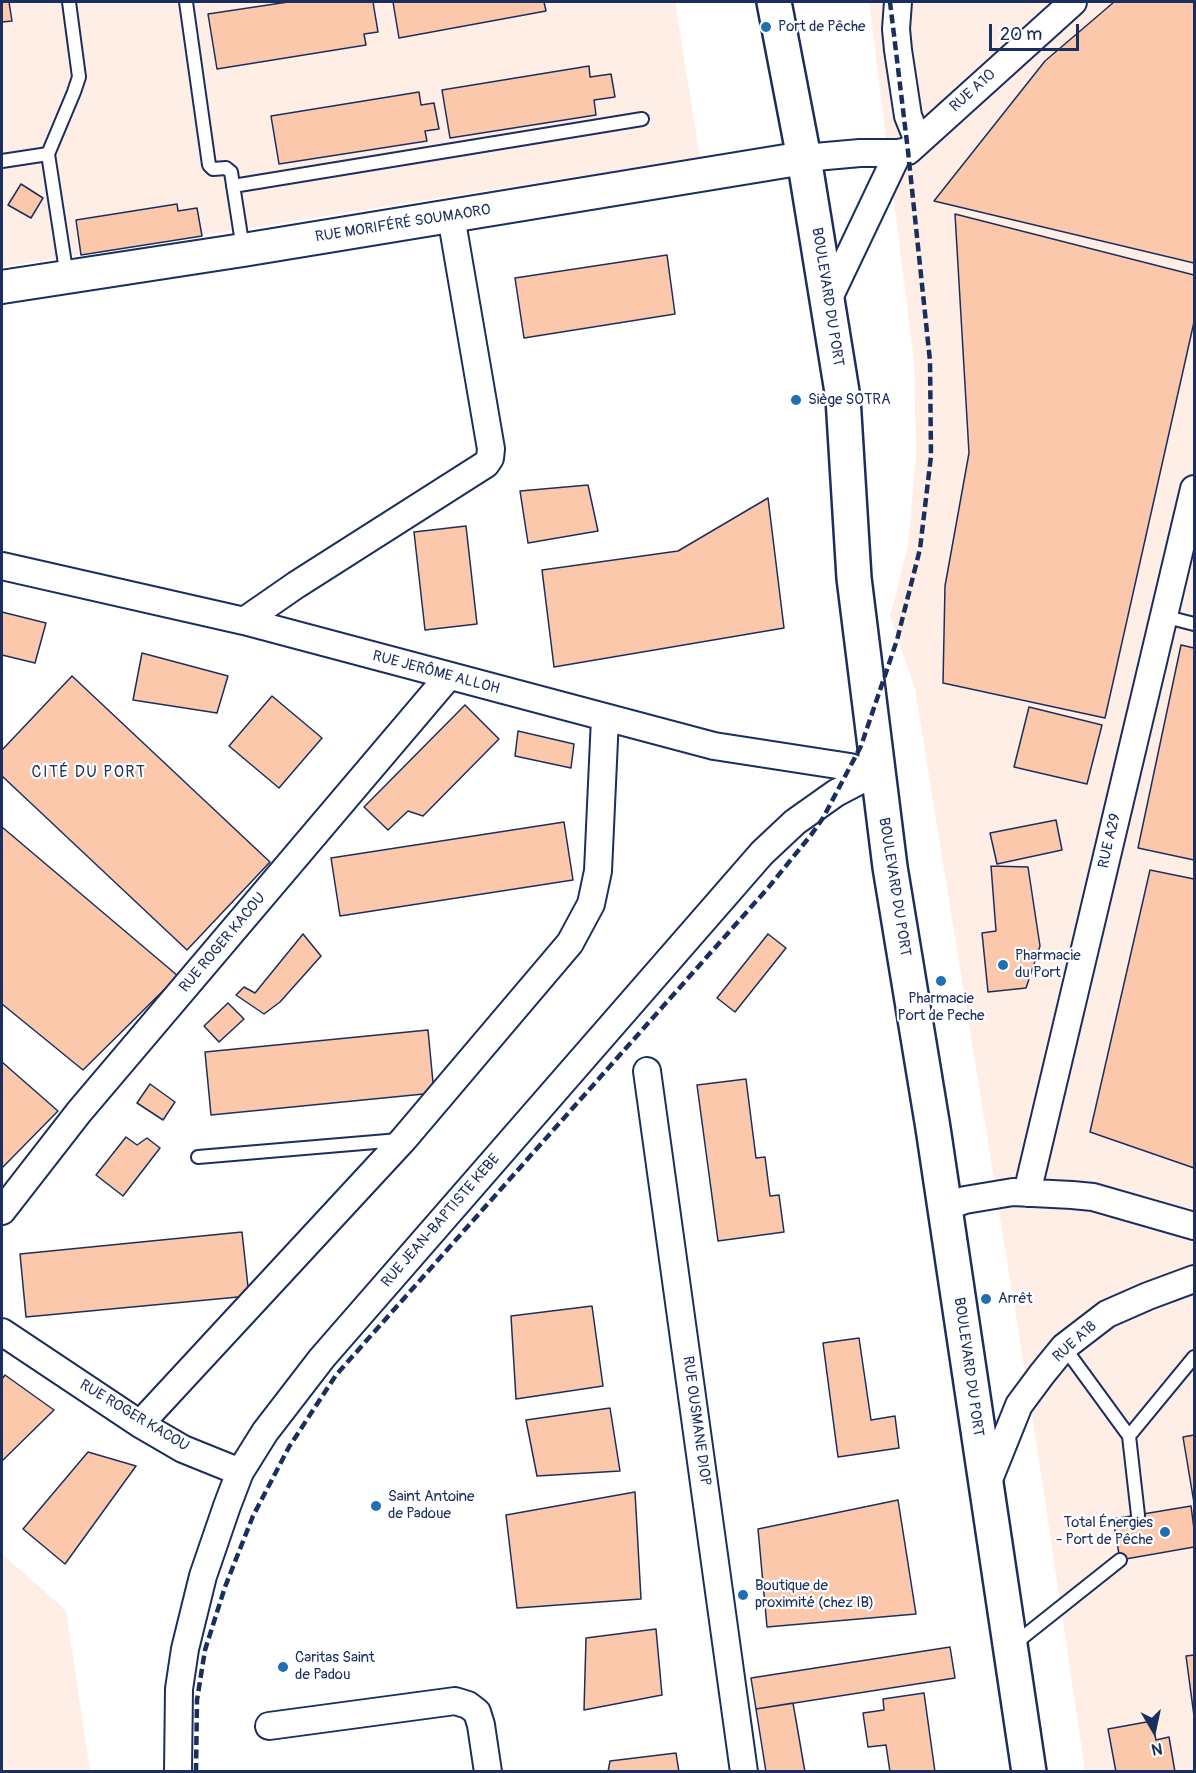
<!DOCTYPE html>
<html>
<head>
<meta charset="utf-8">
<style>
  body { margin:0 }
  #map { position:relative; width:1196px; height:1773px; overflow:hidden; background:#fff; font-family:Pangolin,sans-serif }
  canvas { display:block }
  .frame { position:absolute; inset:0; border:3px solid #1b2f5e; pointer-events:none }
  .north { position:absolute; left:1124px; top:1701px; width:60px; height:60px; -webkit-text-stroke:4px #fff; paint-order:stroke; rotate:171deg; font-size:16px; font-weight:700; line-height:24px; text-align:center; color:#1b2f5e }
  .north::after { content:''; display:block; margin:auto; width:21px; height:27px; background:#1b2f5e; clip-path:polygon(50% 0,100% 100%,50% 72%,0 100%) }
  .scale { position:absolute; left:989px; top:24px; width:90px; height:27px; box-sizing:border-box; border:3px solid #1b2f5e; border-top:0; padding-left:8px; font-size:18px; line-height:21px; white-space:nowrap; color:#1b2f5e; -webkit-text-stroke:4px #fff; paint-order:stroke }
</style>
</head>
<body>
<div id="map">
<canvas width="1196" height="1773"></canvas>
<div class="frame"></div>
<div class="north">N</div>
<div class="scale">20 m</div>
</div>
<script>
const ctx = document.querySelector('canvas').getContext('2d');
ctx.lineJoin = 'round';
function fillPath(path, color) {
  ctx.fillStyle = color;
  ctx.fill(path, 'evenodd');
}
function shape(rows) {
  const path = new Path2D();
  for (const r of rows) {
    path.moveTo(r[0], r[1]);
    for (let i = 2; i < r.length; i += 2) path.lineTo(r[i], r[i + 1]);
  }
  return path;
}
function strokePath(path, color, width, dash) {
  ctx.strokeStyle = color;
  ctx.lineWidth = width;
  ctx.lineCap = dash ? 'butt' : 'round';
  ctx.setLineDash(dash || []);
  ctx.stroke(path);
}
function label(font, color, halo, rows, align = 'center') {
  ctx.font = font + ' Pangolin,sans-serif';
  ctx.lineWidth = 4.5;
  ctx.setLineDash([]);
  ctx.textBaseline = 'middle';
  ctx.strokeStyle = halo;
  ctx.fillStyle = color;
  for (const [text, x, y, turn = 0] of rows) {
    ctx.save();
    ctx.translate(x, y);
    ctx.rotate((+turn || 0) * Math.PI / 180);
    ctx.textAlign = isNaN(turn) ? turn : align;
    if (halo) ctx.strokeText(text, 0, 0);
    ctx.fillText(text, 0, 0);
    ctx.restore();
  }
}
const built = shape([
  [2,2,675,2,700,157,2,267],
  [869,2,1194,2,1194,1771,1085,1771,1039,1460,915,689,890,616,908,546,916,455,914,362],
  [2,1554,66,1610,90,1771,2,1771]
]);
const building = shape([
  [2,2,9,2,12,21,2,22,2,2],
  [288,2,373,2,378,32,364,34,366,45,217,69,208,14,288,2],
  [393,2,544,2,546,11,399,38,393,2],
  [1114,2,1194,2,1194,263,934,201,1045,61,1114,2],
  [589,66,590,77,611,74,615,97,594,100,596,115,450,138,442,90,589,66],
  [419,92,421,105,434,103,439,129,425,131,427,141,279,164,271,116,419,92],
  [21,184,43,198,31,218,8,205,21,184],
  [177,204,178,211,197,208,202,236,81,255,76,220,177,204],
  [955,214,1194,275,1194,322,1105,718,943,683,945,586,969,453,955,214],
  [667,255,675,314,524,338,515,278,667,255],
  [588,485,598,531,528,543,520,491,588,485],
  [768,498,784,628,554,667,542,570,678,551,768,498],
  [466,526,477,624,425,630,414,532,466,526],
  [2,612,46,623,35,663,2,655,2,612],
  [1181,645,1194,648,1194,860,1138,848,1181,645],
  [142,653,228,676,217,713,133,700,142,653],
  [72,676,270,862,187,950,2,776,2,750,72,676],
  [272,696,322,738,279,788,229,746,272,696],
  [465,705,499,739,423,816,408,811,388,830,364,807,465,705],
  [1029,707,1102,725,1087,784,1014,767,1029,707],
  [518,731,574,744,571,768,515,756,518,731],
  [1056,820,1062,850,997,864,990,833,1056,820],
  [564,822,573,880,340,916,331,858,564,822],
  [2,827,178,976,83,1070,2,1004,2,827],
  [991,866,1028,867,1040,946,1026,988,988,992,982,933,996,931,991,866],
  [1150,870,1194,879,1194,1168,1090,1132,1150,870],
  [303,934,321,956,280,1002,264,1014,236,995,244,987,255,993,303,934],
  [768,934,786,948,735,1012,717,998,768,934],
  [228,1003,244,1019,219,1042,204,1026,228,1003],
  [428,1030,434,1093,211,1115,205,1052,428,1030],
  [2,1062,58,1111,2,1168,2,1062],
  [746,1079,756,1158,765,1157,770,1196,779,1195,784,1232,718,1241,697,1085,746,1079],
  [150,1084,175,1102,163,1120,137,1103,150,1084],
  [126,1137,137,1145,147,1138,160,1148,123,1196,96,1175,126,1137],
  [242,1232,249,1296,26,1317,20,1254,242,1232],
  [592,1306,603,1386,516,1399,511,1316,592,1306],
  [859,1338,871,1420,895,1416,899,1448,838,1457,823,1343,859,1338],
  [5,1375,54,1410,2,1461,2,1379,5,1375],
  [610,1408,620,1471,537,1476,526,1420,610,1408],
  [1194,1435,1194,1503,1183,1437,1194,1435],
  [88,1452,136,1466,65,1564,23,1529,88,1452],
  [635,1492,641,1599,517,1608,506,1515,635,1492],
  [898,1500,916,1614,767,1627,758,1529,898,1500],
  [1191,1506,1194,1529,1194,1547,1120,1560,1113,1519,1191,1506],
  [656,1629,662,1695,584,1710,586,1638,656,1629],
  [950,1647,955,1678,756,1709,751,1678,950,1647],
  [1194,1655,1194,1716,1186,1656,1194,1655],
  [924,1693,935,1772,890,1772,886,1745,868,1747,863,1713,884,1710,883,1699,924,1693],
  [793,1703,805,1772,766,1772,756,1709,793,1703],
  [1152,1721,1156,1740,1169,1737,1175,1772,1116,1772,1108,1729,1152,1721],
  [676,1753,679,1772,608,1772,610,1761,676,1753]
]);
const service = shape([
  [186,2,209,165,213,169,226,168,231,172,243,249],
  [2,161,48,154],
  [233,186,642,119],
  [67,277,48,154,74,92,79,77,69,2],
  [1163,616,1194,624],
  [198,1157,399,1140],
  [1064,1347,1129,1436,1138,1515],
  [1129,1436,1194,1357],
  [1013,1645,1120,1560]
]);
const minor = shape([
  [898,2,896,29,898,50,908,116,918,141],
  [804,158,860,153,898,153,908,151,1073,2],
  [828,300,898,153],
  [2,566,244,621,714,746,850,767,871,774],
  [244,621,296,585,486,464,490,458,491,449,451,216],
  [647,1071,744,1772],
  [1027,1193,1194,489],
  [945,1207,965,1200,1013,1192,1072,1195,1093,1197,1194,1226],
  [2,1211,79,1112,448,677],
  [2,1332,140,1424,183,1449,240,1472],
  [140,1424,403,1140,570,943,591,904,598,871,605,718],
  [986,1487,1019,1405,1042,1374,1064,1347,1107,1314,1148,1296,1194,1279],
  [269,1726,455,1701,468,1705,477,1712,481,1725,488,1772],
  [178,1772,179,1689,185,1649,203,1576,227,1506,240,1472,265,1432,322,1358,762,853,795,822,836,793,878,771]
]);
const tertiary = shape([
  [2,287,243,250,804,158]
]);
const secondary = shape([
  [774,2,804,158,843,398,854,578,890,867,933,1128,1029,1772]
]);
const rail = shape([
  [196,1772,197,1700,205,1650,225,1587,253,1516,289,1447,336,1375,768,888,811,835,823,818,861,746,897,640,920,549,931,456,930,361,908,151,890,2]
]);
const markers = [
  [766,27,6,"#1f6fb2"],
  [796,400,6,"#1f6fb2"],
  [1003,965,6,"#1f6fb2"],
  [941,981,6,"#1f6fb2"],
  [986,1299,6,"#1f6fb2"],
  [376,1506,6,"#1f6fb2"],
  [1165,1532,6,"#1f6fb2"],
  [743,1595,6,"#1f6fb2"],
  [283,1667,6,"#1f6fb2"]
];
const poiNames = [
  ["Port de Pêche",778,27],
  ["Siège SOTRA",808,400],
  ["Pharmacie",1015,956],
  ["du Port",1015,973],
  ["Pharmacie",941,999,"center"],
  ["Port de Peche",941,1016,"center"],
  ["Arrêt",998,1299],
  ["Saint Antoine",388,1497],
  ["de Padoue",388,1514],
  ["Total Énergies",1153,1523,"right"],
  ["- Port de Pêche",1153,1540,"right"],
  ["Boutique de",755,1586],
  ["proximité (chez IB)",755,1603],
  ["Caritas Saint",295,1658],
  ["de Padou",295,1675]
];
const streetNames = [
  ["RUE A10",973,91,-42],
  ["RUE MORIFÉRÉ SOUMAORO",403,224,-9],
  ["BOULEVARD DU PORT",827,297,81],
  ["RUE JERÔME ALLOH",436,673,15],
  ["RUE A29",1110,841,-77],
  ["BOULEVARD DU PORT",894,887,81],
  ["RUE ROGER KACOU",223,943,-50],
  ["RUE JEAN-BAPTISTE KEBE",441,1221,-49],
  ["RUE A18",1075,1342,-42],
  ["BOULEVARD DU PORT",968,1367,82],
  ["RUE ROGER KACOU",134,1416,31],
  ["RUE OUSMANE DIOP",696,1421,82]
];
const neighbourhoodNames = [
  ["CITÉ DU PORT",89,773]
];
fillPath(built, '#feeee6');
fillPath(building, '#fcc8ac');
strokePath(building, '#1b2f5e', 1.5);
strokePath(service, '#1b2f5e', 16);
strokePath(minor, '#1b2f5e', 30);
strokePath(tertiary, '#1b2f5e', 36);
strokePath(secondary, '#1b2f5e', 38);
strokePath(service, '#fff', 12);
strokePath(minor, '#fff', 26);
strokePath(tertiary, '#fff', 32);
strokePath(secondary, '#fff', 33);
strokePath(rail, '#1b2f5e', 4.5, [9, 4.5]);
for (const [x, y, r, color] of markers) {
  const dot = new Path2D();
  dot.arc(x, y, r, 0, 2 * Math.PI);
  ctx.fillStyle = color;
  ctx.fill(dot);
  strokePath(dot, '#fff', 2);
}
label('15px', '#1b2f5e', '#fff', poiNames, 'left');
label('15px', '#1b2f5e', '#fff', streetNames);
ctx.letterSpacing = '1.5px';
label('16px', '#1b2f5e', '#fff', neighbourhoodNames);
ctx.letterSpacing = '0px';
</script>
</body>
</html>
